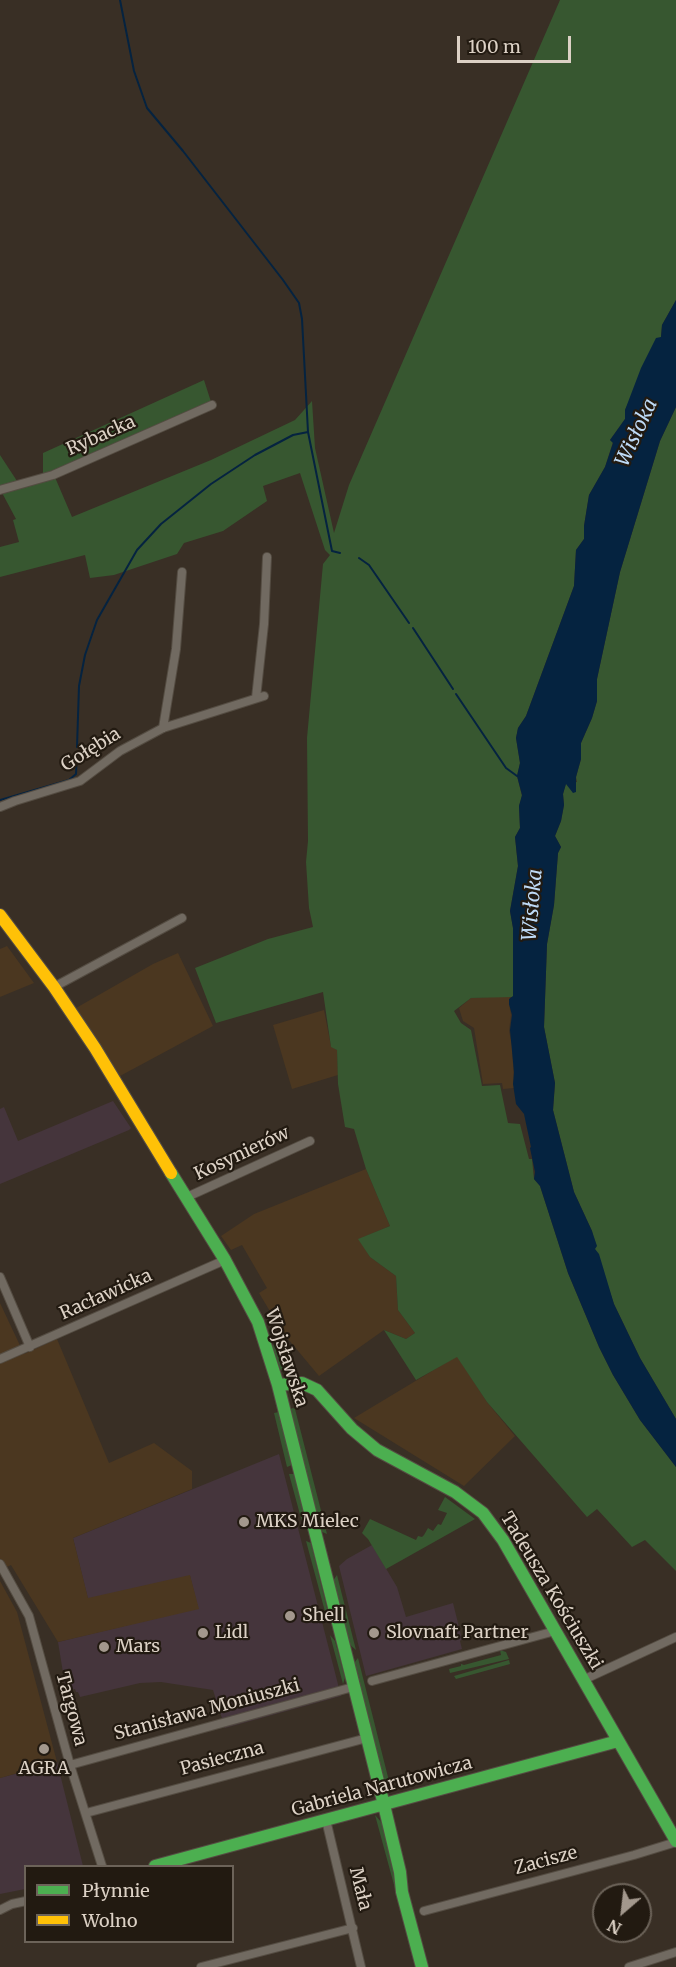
<!DOCTYPE html>
<html>
<head>
<meta charset="utf-8">
<style>
  body { margin:0 }
  #map { position:relative; width:676px; height:1967px; overflow:hidden; background:#392f25; font-family:Merriweather,serif }
  canvas { display:block }
  .legend { position:absolute; left:24px; top:1865px; width:210px; height:78px; box-sizing:border-box; background:#221a11; border:2px solid #6c6359; margin:0; padding:8px 10px; list-style:none; font-size:18px; color:#dcd1c5 }
  .legend li { display:flex; align-items:center; gap:12px; height:30px }
  .legend b { width:30px; border:2px solid #6c6359 }
  .north { position:absolute; left:592px; top:1883px; width:60px; height:60px; box-sizing:border-box; background:#221a11; border:2px solid #6c6359; border-radius:50%; rotate:208deg; font-size:16px; font-weight:700; line-height:24px; text-align:center; color:#dcd1c5 }
  .north::after { content:''; display:block; margin:auto; width:21px; height:27px; background:#a3988d; clip-path:polygon(50% 0,100% 100%,50% 72%,0 100%) }
  .scale { position:absolute; left:457px; top:36px; width:114px; height:27px; box-sizing:border-box; border:3px solid #dcd1c5; border-top:0; padding-left:8px; font-size:18px; line-height:21px; white-space:nowrap; color:#dcd1c5; -webkit-text-stroke:4px #221a11; paint-order:stroke }
</style>
</head>
<body>
<div id="map">
<canvas width="676" height="1967"></canvas>
<ul class="legend">
<li><b style="height:8px;background:#4caf50"></b>Płynnie</li>
<li><b style="height:8px;background:#ffc107"></b>Wolno</li>
</ul>
<div class="north">N</div>
<div class="scale">100 m</div>
</div>
<script>
const ctx = document.querySelector('canvas').getContext('2d');
ctx.lineJoin = 'round';
function fillPath(path, color) {
  ctx.fillStyle = color;
  ctx.fill(path, 'evenodd');
}
function shape(rows) {
  const path = new Path2D();
  for (const r of rows) {
    path.moveTo(r[0], r[1]);
    for (let i = 2; i < r.length; i += 2) path.lineTo(r[i], r[i + 1]);
  }
  return path;
}
function strokePath(path, color, width, dash) {
  ctx.strokeStyle = color;
  ctx.lineWidth = width;
  ctx.lineCap = dash ? 'butt' : 'round';
  ctx.setLineDash(dash || []);
  ctx.stroke(path);
}
function label(font, color, halo, rows, align = 'center') {
  ctx.font = font + ' Merriweather,serif';
  ctx.lineWidth = 4.5;
  ctx.setLineDash([]);
  ctx.textBaseline = 'middle';
  ctx.strokeStyle = halo;
  ctx.fillStyle = color;
  for (const [text, x, y, turn = 0] of rows) {
    ctx.save();
    ctx.translate(x, y);
    ctx.rotate((+turn || 0) * Math.PI / 180);
    ctx.textAlign = isNaN(turn) ? turn : align;
    if (halo) ctx.strokeText(text, 0, 0);
    ctx.fillText(text, 0, 0);
    ctx.restore();
  }
}
const commercial = shape([
  [113,1101,131,1128,129,1130,0,1184,0,1109,4,1107,18,1141],
  [279,1454,341,1696,225,1728,213,1690,161,1682,140,1683,80,1697,78,1692,76,1692,75,1689,66,1691,58,1642,198,1608,190,1576,88,1599,73,1538],
  [372,1545,397,1587,406,1617,453,1603,462,1639,460,1641,462,1649,366,1676,339,1566,347,1559],
  [57,1762,83,1866,26,1866,25,1889,0,1894,0,1778]
]);
const built = shape([
  [7,946,34,983,0,997,0,949],
  [178,953,213,1026,120,1076,76,1008,153,964],
  [508,996,511,998,509,1004,511,1015,509,1031,512,1045,514,1083,514,1088,503,1089,502,1083,483,1084,474,1028,463,1021,459,1008,471,998],
  [324,1010,331,1046,337,1050,338,1075,292,1089,273,1025],
  [366,1169,390,1226,359,1239,370,1257,396,1276,398,1310,415,1333,406,1339,384,1330,319,1376,283,1333,259,1293,267,1288,242,1245,231,1250,221,1236,254,1214],
  [0,1303,24,1354,57,1339,109,1463,154,1443,192,1471,192,1489,73,1538,88,1598,190,1575,199,1609,58,1642,11,1565,0,1570],
  [457,1356,487,1402,515,1436,464,1486,354,1418],
  [0,1581,17,1612,57,1762,0,1778]
]);
const green = shape([
  [560,0,676,0,676,300,662,325,661,337,625,410,625,419,610,440,613,442,605,467,589,495,584,526,584,539,576,550,574,586,526,716,518,728,516,738,520,763,517,776,522,796,519,806,520,828,515,837,518,866,510,911,513,928,513,997,471,998,454,1011,461,1023,471,1030,482,1086,500,1085,508,1123,520,1124,529,1159,532,1159,534,1179,540,1186,568,1273,599,1347,613,1375,640,1420,676,1467,676,1571,645,1540,632,1547,597,1509,587,1517,487,1402,457,1357,416,1380,384,1330,406,1339,415,1333,398,1310,396,1276,370,1257,358,1239,390,1226,366,1169,354,1129,345,1127,338,1084,337,1050,331,1047,323,992,216,1023,195,968,268,939,313,927,309,908,306,862,308,841,307,738,323,564,330,555,325,550,300,473,263,486,267,501,223,531,184,543,177,554,114,575,90,578,85,555,0,577,0,547,19,542,13,520,16,519,0,489,0,455,17,481,43,474,43,453,204,380,212,405,54,475,72,517,211,460,295,420,312,401,315,448,334,533,349,485],
  [676,407,676,1419,640,1358,614,1304,595,1249,592,1231,574,1192,553,1110,555,1083,544,1027,547,944,554,905,558,853,561,847,555,836,561,821,564,805,563,794,566,783,577,782,576,777,581,759,581,743,592,718,597,701,597,679,620,572,660,441],
  [274,1345,278,1354,292,1370,290,1373,285,1373,280,1369,272,1346],
  [293,1408,295,1409,327,1534,320,1531,290,1409],
  [279,1412,292,1465,287,1467,274,1413],
  [289,1474,294,1474,304,1513,302,1522],
  [445,1497,475,1519,386,1569,368,1539,362,1533,370,1519,416,1540,418,1536,422,1537,424,1535,428,1528,433,1531,438,1524,441,1525,447,1513,438,1510],
  [306,1541,311,1543,329,1616,327,1619],
  [337,1575,356,1650,348,1643,332,1582],
  [330,1635,335,1641,339,1655,345,1678,343,1684],
  [500,1650,506,1652,509,1659,450,1673,449,1669,461,1666,461,1664,464,1665,501,1655],
  [358,1658,389,1781,384,1783,354,1663],
  [509,1660,510,1664,456,1679,454,1676],
  [375,1815,382,1823,406,1917,403,1918]
]);
const water = shape([
  [676,300,676,407,660,441,620,572,597,679,597,701,592,718,581,743,581,759,576,777,576,792,573,793,566,784,563,794,564,805,561,821,555,836,561,847,558,853,554,905,547,944,544,1027,555,1083,553,1110,574,1192,592,1231,597,1246,595,1249,599,1254,614,1304,640,1358,676,1419,676,1467,640,1420,613,1375,599,1347,568,1273,540,1186,534,1179,535,1172,530,1148,531,1147,524,1114,516,1104,513,1084,514,1072,510,1030,512,1015,509,1004,509,999,513,996,513,928,510,911,518,866,515,837,520,828,519,806,522,795,517,776,520,763,516,738,518,728,526,716,574,586,576,550,584,539,584,526,589,495,605,467,613,443,610,440,625,419,625,410,641,368,656,338,661,337,662,325]
]);
const stream = shape([
  [120,0,134,71,147,108,183,151,283,280,299,303,302,319,308,432,332,551,340,553],
  [359,558,369,565,409,623],
  [413,628,453,689],
  [456,694,506,768,517,776],
  [77,747,79,686,85,655,97,620,137,550,161,524,211,484,255,455,293,435,308,432],
  [0,800,69,780,76,774,77,753]
]);
const street = shape([
  [0,490,53,475,212,405],
  [256,698,264,624,267,557],
  [163,728,176,649,182,572],
  [0,807,15,801,80,781,120,751,163,728,264,696],
  [54,987,182,918],
  [187,1197,310,1141],
  [0,1277,30,1347],
  [0,1359,225,1260],
  [0,1564,29,1616,70,1765,102,1866],
  [583,1680,676,1637],
  [372,1681,555,1631],
  [70,1765,353,1687],
  [86,1813,367,1738],
  [326,1820,361,1967],
  [0,1910,12,1904,26,1901],
  [424,1911,634,1855,676,1842],
  [201,1967,353,1928],
  [629,1967,676,1952]
]);
const fast = shape([
  [171,1173,225,1260,258,1322,278,1385,384,1805,400,1872,402,1892,422,1967],
  [278,1385,302,1383,317,1390,352,1429,377,1450,455,1492,483,1513,503,1540,676,1841],
  [155,1866,618,1741]
]);
const slow = shape([
  [0,915,54,987,95,1048,171,1173]
]);
const markers = [
  [244,1522,6,"#a3988d"],
  [290,1616,6,"#a3988d"],
  [203,1633,6,"#a3988d"],
  [374,1633,6,"#a3988d"],
  [104,1647,6,"#a3988d"],
  [44,1749,6,"#a3988d"]
];
const streetNames = [
  ["Rybacka",101,436,-24],
  ["Gołębia",91,750,-32],
  ["Kosynierów",242,1154,-25],
  ["Racławicka",106,1295,-24],
  ["Wojsławska",286,1358,72],
  ["Tadeusza Kościuszki",551,1591,59],
  ["Targowa",71,1709,75],
  ["Stanisława Moniuszki",207,1710,-15],
  ["Pasieczna",222,1759,-15],
  ["Gabriela Narutowicza",382,1787,-15],
  ["Zacisze",546,1861,-15],
  ["Mała",360,1889,76]
];
const poiNames = [
  ["MKS Mielec",256,1522],
  ["Shell",302,1616],
  ["Lidl",215,1633],
  ["Slovnaft Partner",386,1633],
  ["Mars",116,1647],
  ["AGRA",44,1769,"center"]
];
const waterNames = [
  ["Wisłoka",637,433,-65],
  ["Wisłoka",533,905,-85]
];
fillPath(commercial, '#45353c');
fillPath(built, '#4b3720');
fillPath(green, '#375730');
fillPath(water, '#052340');
strokePath(stream, '#052340', 2);
strokePath(street, '#544c42', 10);
strokePath(fast, '#544c42', 14);
strokePath(slow, '#544c42', 14);
strokePath(street, '#716a61', 8);
strokePath(fast, '#4caf50', 12);
strokePath(slow, '#ffc107', 12);
for (const [x, y, r, color] of markers) {
  const dot = new Path2D();
  dot.arc(x, y, r, 0, 2 * Math.PI);
  ctx.fillStyle = color;
  ctx.fill(dot);
  strokePath(dot, '#221a11', 2);
}
label('18px', '#dcd1c5', '#221a11', streetNames);
label('18px', '#dcd1c5', '#221a11', poiNames, 'left');
label('italic 20px', '#bedaf6', '#221a11', waterNames);
</script>
</body>
</html>
